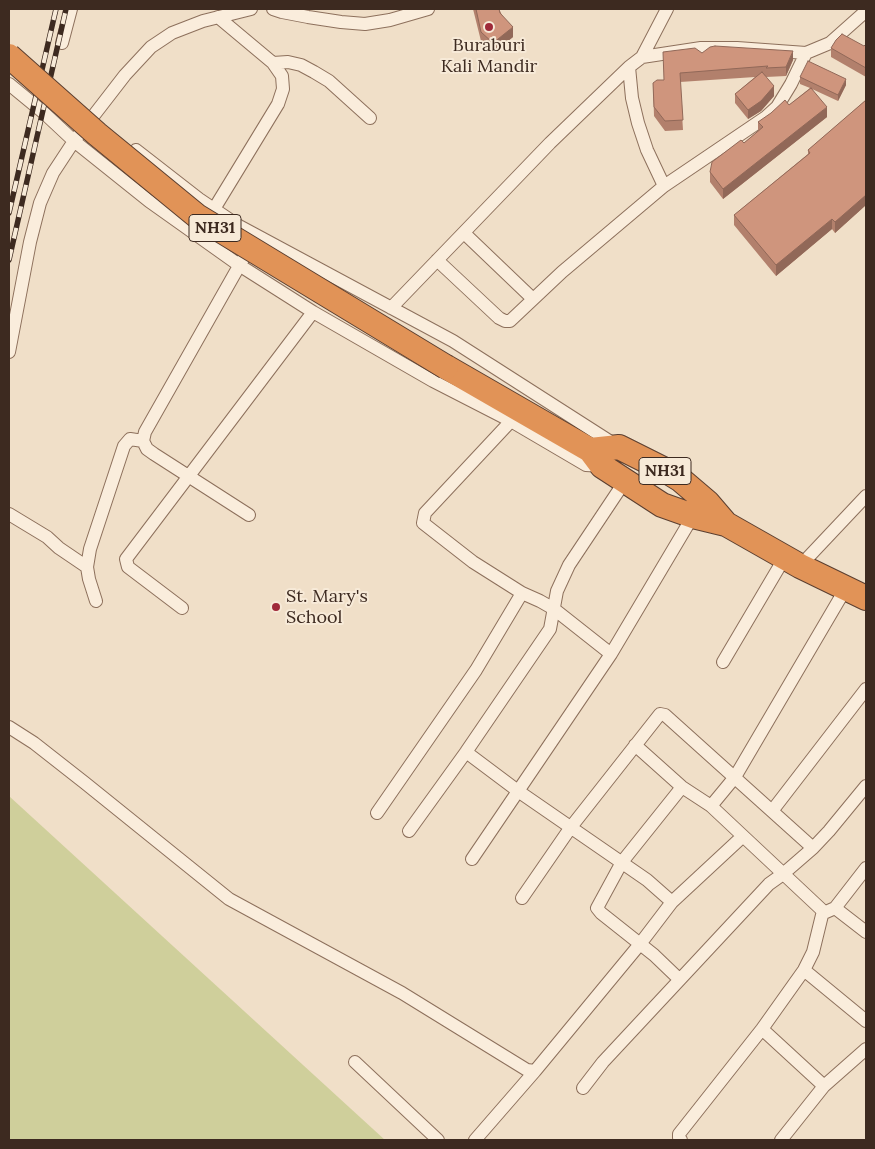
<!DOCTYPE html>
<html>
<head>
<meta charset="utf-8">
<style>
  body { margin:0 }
  #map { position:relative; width:875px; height:1149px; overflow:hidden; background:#f0dfc8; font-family:Lora,serif }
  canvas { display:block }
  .frame { position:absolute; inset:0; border:10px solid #3d2a20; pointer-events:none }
</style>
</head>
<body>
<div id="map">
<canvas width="875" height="1149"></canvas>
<div class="frame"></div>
</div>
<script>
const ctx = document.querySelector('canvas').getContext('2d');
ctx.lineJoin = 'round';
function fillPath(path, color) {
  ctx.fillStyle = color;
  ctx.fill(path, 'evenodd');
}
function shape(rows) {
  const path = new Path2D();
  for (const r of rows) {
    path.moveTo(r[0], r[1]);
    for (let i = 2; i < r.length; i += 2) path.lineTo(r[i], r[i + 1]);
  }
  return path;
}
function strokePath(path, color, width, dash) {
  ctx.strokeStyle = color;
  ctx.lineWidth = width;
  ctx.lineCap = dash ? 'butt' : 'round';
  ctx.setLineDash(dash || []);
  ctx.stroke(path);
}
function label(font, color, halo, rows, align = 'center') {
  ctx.font = font + ' Lora,serif';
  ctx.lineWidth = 4;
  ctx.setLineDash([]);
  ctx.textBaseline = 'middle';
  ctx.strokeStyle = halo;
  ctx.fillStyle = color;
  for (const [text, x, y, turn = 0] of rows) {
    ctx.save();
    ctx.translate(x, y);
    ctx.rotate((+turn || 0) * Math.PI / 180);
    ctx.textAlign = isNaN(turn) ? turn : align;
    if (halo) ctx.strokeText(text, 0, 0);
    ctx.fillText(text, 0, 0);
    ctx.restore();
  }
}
const green = shape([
  [9,796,385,1140,9,1140]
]);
const street = shape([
  [273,9,282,12,308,17,341,22,365,24,390,20,428,9],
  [62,43,71,9],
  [642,57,701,48,737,48,806,53],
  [273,63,288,62,301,65,314,72,329,81,370,118],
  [629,67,632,98,638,123,647,150,664,186],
  [9,84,43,112,74,141,149,201,239,265,313,312,433,381,511,421,586,465,602,466],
  [136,150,199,199,239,226,453,341,617,446],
  [214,209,278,104,283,89,282,76,273,63,218,17],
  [464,233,533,299],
  [243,259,145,432,143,441,147,449,154,454,249,515],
  [437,260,499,318,505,321,510,321,562,272,664,186,766,117,777,107,791,84,806,53,830,43,866,11],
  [391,308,550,143,629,67,642,57,667,9],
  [9,352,30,242,40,203,53,173,74,141,125,75,151,47,172,33,203,21,251,9],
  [511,421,425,513,423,523,473,562,522,593,540,601,554,609,611,654],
  [9,514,47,537,59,548,87,567],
  [800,566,866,496],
  [96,601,89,579,87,567,90,549,124,446,130,439,143,441],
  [182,608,128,567,126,559,313,312],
  [723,662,785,557],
  [9,727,34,743,85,783,229,899,402,993,527,1070,535,1071],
  [635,745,682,787,711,806,823,911,826,912,835,908,866,932],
  [466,752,518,791,647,880,672,902],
  [711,806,735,777,846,588],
  [772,811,866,689],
  [377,813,476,670,522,593],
  [409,831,466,752,550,629,557,591,569,565,625,481],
  [472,859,611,654,693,516],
  [522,898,571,827,660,714,665,715,813,848],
  [835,908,866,868],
  [804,970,866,1021],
  [679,979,654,955,601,913,597,908,622,862,682,787],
  [762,1029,824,1086],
  [355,1062,438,1140],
  [583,1088,603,1062,769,884,783,874,813,848,829,831,866,786],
  [475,1140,535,1071,640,944,672,902,742,837],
  [681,1140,679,1138,679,1134,762,1029,804,970,813,952,823,911],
  [781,1140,824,1086,866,1049]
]);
const highway = shape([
  [446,367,590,450,602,466,662,505,693,516,726,524,800,566,866,598],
  [590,450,619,447,663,469,681,480,708,503,726,524]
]);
const rail = shape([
  [9,213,56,9],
  [9,260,66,9]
]);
const highwayBridge = shape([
  [9,56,97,134,197,216,446,367]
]);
const wall = shape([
  [473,9,499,9,513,37,493,53,481,41],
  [866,44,866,77,831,57,831,48,864,46],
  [702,53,793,60,786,76,766,77,766,76,765,76,774,96,761,111,748,119,735,103,735,94,755,77,680,82,683,130,665,131,654,116,653,83,664,80],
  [800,77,846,85,838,101,812,89,827,117,723,199,710,182,710,172,758,131,758,122,789,105,810,88,800,84],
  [866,100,866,205,835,233,832,229,776,276,734,225,734,215,808,154,808,150]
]);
const shadedWall = shape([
  [513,27,513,37,493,53,493,43],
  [793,51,793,60,786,76,786,67],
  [846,79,846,85,838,101,838,95],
  [774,86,774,96,761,111,748,119,748,110],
  [827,107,827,117,723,199,723,189],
  [866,195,866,205,835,233,835,222],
  [832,219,832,229,776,276,776,265]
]);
const building = shape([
  [476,9,499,9,500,13,513,27,493,43,481,32,476,9],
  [842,34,864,46,866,44,866,68,831,48,836,40,842,34],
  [715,46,793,51,786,67,766,68,768,66,680,73,683,120,665,121,654,107,653,83,657,80,664,80,663,52,695,48,702,53,710,47,715,46],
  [808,61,846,79,838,95,800,77,808,61],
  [762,72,774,86,761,101,748,110,735,94,762,72],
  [811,88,827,107,723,189,710,172,712,162,741,140,744,143,763,127,758,122,771,113,785,100,789,105,811,88],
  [866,100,866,195,835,222,832,219,776,265,734,215,810,153,808,150,866,100]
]);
const markers = [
  [489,27,5,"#9f2939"],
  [276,607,5,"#9f2939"]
];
const shields = [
  [215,228,52],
  [665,471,52]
];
const shieldNames = [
  ["NH31",215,228],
  ["NH31",665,471]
];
const poiNames = [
  ["Buraburi",489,46],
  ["Kali Mandir",489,67],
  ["St. Mary's",286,597,"left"],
  ["School",286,618,"left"]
];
fillPath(green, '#cfcf9b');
strokePath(street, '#8d705c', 14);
strokePath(highway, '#5b3f30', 26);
strokePath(street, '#faeddc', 12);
strokePath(highway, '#e19357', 24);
strokePath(rail, '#3d2a20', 5.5);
strokePath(rail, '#f7ead8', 4, [11]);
strokePath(highwayBridge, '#5b3f30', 26, []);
strokePath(highwayBridge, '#e19357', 24);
fillPath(wall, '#b2806c');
fillPath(shadedWall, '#916858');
fillPath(building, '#cf957d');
strokePath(building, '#916858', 1);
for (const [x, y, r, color] of markers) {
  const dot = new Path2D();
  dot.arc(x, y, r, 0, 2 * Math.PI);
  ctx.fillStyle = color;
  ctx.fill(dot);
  strokePath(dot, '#f7ead8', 2);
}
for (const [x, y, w] of shields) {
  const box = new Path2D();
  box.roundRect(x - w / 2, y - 13.5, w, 27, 4);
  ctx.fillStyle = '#f7ead8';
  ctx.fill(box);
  strokePath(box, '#3d2a20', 1);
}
label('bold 16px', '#3d2a20', null, shieldNames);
label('18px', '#3d2a20', '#f7ead8', poiNames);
</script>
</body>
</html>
